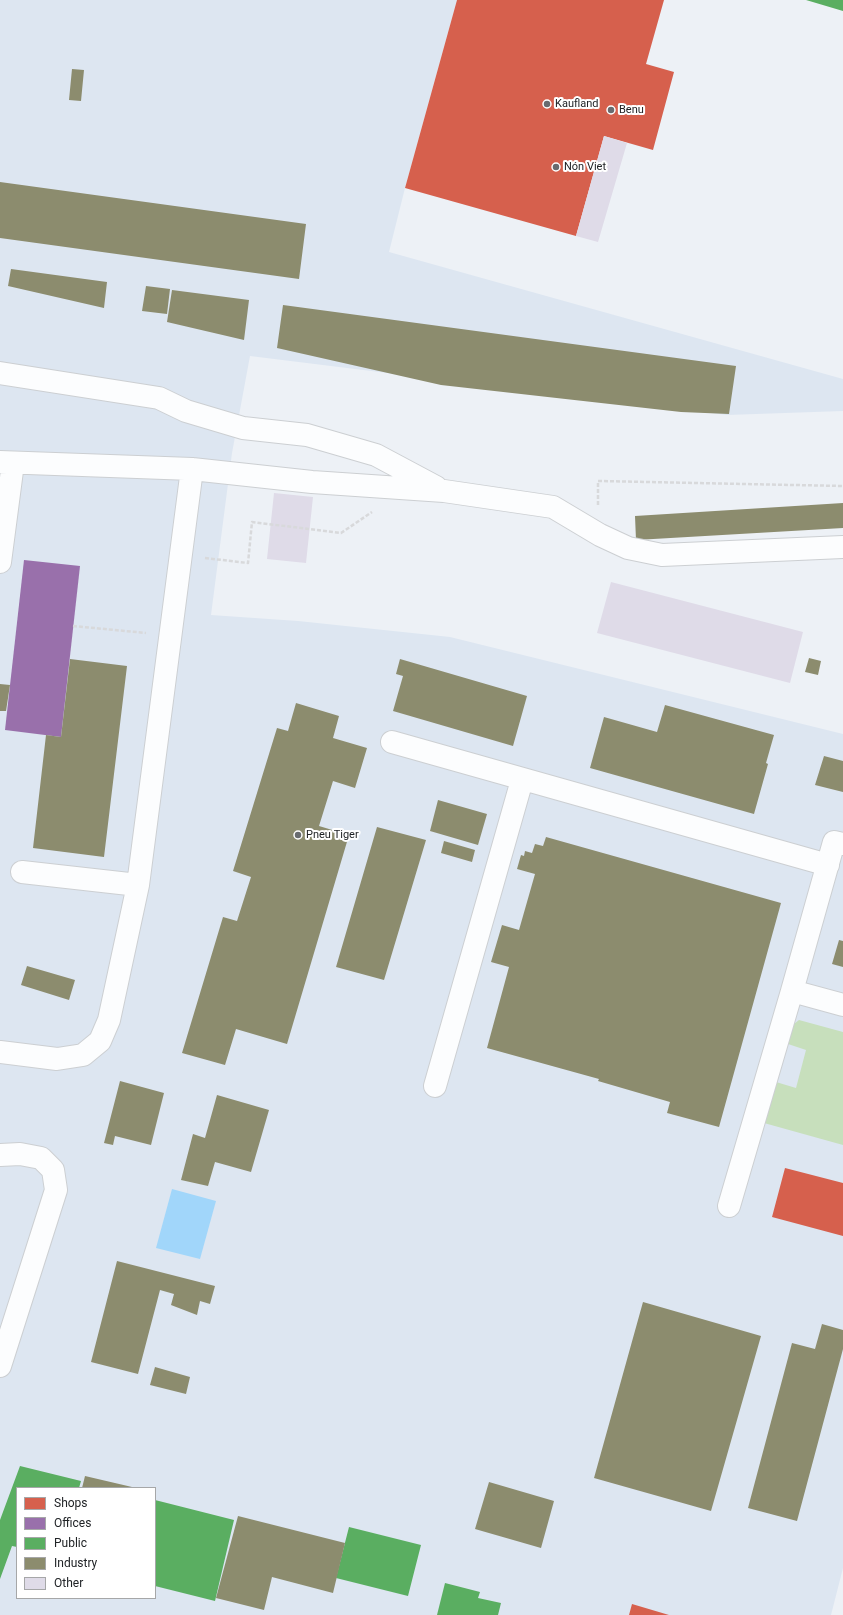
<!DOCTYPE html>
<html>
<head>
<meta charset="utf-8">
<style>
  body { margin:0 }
  #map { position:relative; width:843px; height:1615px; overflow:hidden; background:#edf1f6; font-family:Roboto,sans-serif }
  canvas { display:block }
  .legend { position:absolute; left:16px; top:1487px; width:140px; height:112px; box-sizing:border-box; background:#fff; border:1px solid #a6a7a8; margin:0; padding:5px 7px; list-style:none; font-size:12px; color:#202326 }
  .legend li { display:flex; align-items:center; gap:8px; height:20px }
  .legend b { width:20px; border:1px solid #a6a7a8 }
</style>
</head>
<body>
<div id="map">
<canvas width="843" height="1615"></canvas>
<ul class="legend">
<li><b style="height:11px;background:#d6604d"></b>Shops</li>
<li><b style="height:11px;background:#9970ab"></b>Offices</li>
<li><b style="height:11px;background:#5aae61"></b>Public</li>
<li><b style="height:11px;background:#8c8c6e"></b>Industry</li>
<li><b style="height:11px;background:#dfdbe8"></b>Other</li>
</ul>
</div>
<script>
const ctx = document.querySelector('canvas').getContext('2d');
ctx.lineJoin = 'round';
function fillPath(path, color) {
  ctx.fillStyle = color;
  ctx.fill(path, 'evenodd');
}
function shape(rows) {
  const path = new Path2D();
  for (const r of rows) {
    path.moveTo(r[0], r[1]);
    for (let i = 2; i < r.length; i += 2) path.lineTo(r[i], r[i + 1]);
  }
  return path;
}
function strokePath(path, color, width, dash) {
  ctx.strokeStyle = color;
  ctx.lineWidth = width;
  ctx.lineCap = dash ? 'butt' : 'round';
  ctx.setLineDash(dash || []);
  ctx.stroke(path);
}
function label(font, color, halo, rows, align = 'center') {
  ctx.font = font + ' Roboto,sans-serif';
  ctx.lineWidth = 4;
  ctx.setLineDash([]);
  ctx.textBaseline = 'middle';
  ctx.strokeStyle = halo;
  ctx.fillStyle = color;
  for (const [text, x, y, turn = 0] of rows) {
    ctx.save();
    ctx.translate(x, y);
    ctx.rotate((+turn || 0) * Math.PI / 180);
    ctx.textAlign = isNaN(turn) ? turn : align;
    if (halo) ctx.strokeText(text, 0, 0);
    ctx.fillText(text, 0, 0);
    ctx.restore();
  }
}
const built = shape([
  [0,0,457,0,405,188,389,252,843,379,843,411,727,415,250,356,232,453,211,615,298,621,450,637,843,734,843,1568,831,1615,0,1615],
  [17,1488,155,1488,155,1598,17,1598]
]);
const green = shape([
  [799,1020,843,1032,843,1145,764,1123,776,1082,796,1088,806,1050,788,1044,794,1024]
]);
const water = shape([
  [172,1189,216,1201,200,1259,156,1248]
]);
const shops = shape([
  [457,0,664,0,646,64,674,72,653,150,604,136,576,236,405,188],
  [785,1168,843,1183,843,1236,772,1217],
  [632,1604,669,1615,629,1615]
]);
const offices = shape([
  [24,560,80,566,61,737,5,730]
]);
const public = shape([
  [806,0,843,0,843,11],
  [20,1466,81,1481,79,1488,17,1488,17,1547,12,1546,0,1579,0,1520],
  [155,1500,234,1520,215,1601,155,1586],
  [349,1527,421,1545,408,1596,336,1578],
  [445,1583,480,1592,478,1598,501,1603,498,1615,437,1615]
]);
const industry = shape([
  [72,69,84,70,81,101,69,100],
  [0,182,306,224,299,279,0,238],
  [11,269,107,282,104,308,8,286],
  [146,286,170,289,167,314,142,311],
  [172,290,249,300,244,340,167,322],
  [283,305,736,366,729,414,681,412,441,385,277,348],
  [843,503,843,528,636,540,635,516],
  [809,658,821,661,818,675,805,672],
  [70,659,127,666,104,857,33,848,46,735,61,737],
  [400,659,527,696,513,746,393,711,403,676,396,674],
  [0,684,10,685,6,711,0,711],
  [296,703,339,716,333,738,367,748,355,788,333,781,319,826,349,835,287,1044,236,1029,225,1065,182,1053,223,917,237,921,251,877,233,871,277,728,288,731],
  [665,705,774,735,766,763,768,764,754,814,590,768,604,717,657,732],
  [824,756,843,761,843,792,815,785],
  [438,800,487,814,478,845,430,831],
  [377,827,426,840,384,980,336,967],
  [546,837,781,903,719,1127,667,1113,670,1102,598,1081,599,1079,487,1048,509,967,491,962,502,925,519,930,535,874,517,869,521,855,524,856,525,851,532,853,535,844,543,846],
  [444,841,475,850,472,862,441,853],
  [839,940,843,941,843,967,832,964],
  [27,966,75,980,69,1000,21,985],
  [120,1081,164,1093,151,1145,115,1136,113,1145,104,1143],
  [217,1095,269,1110,251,1172,215,1162,208,1186,181,1180,193,1134,205,1138],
  [117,1261,215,1286,210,1304,200,1301,197,1315,171,1305,174,1294,160,1290,138,1374,91,1362],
  [643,1302,761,1336,711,1511,594,1478],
  [822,1324,843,1330,843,1349,797,1521,748,1508,792,1343,815,1349],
  [155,1367,190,1377,186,1394,150,1385],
  [85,1476,132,1487,131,1488,82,1488],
  [489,1482,554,1501,541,1548,475,1529],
  [238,1516,345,1543,333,1593,272,1577,264,1610,216,1598]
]);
const building = shape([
  [604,136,627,143,598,242,576,236],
  [274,493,313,497,306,563,267,559],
  [611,582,803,632,790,683,597,633]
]);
const path = shape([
  [598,505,598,481,843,486],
  [205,558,248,563,252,522,341,533,372,512],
  [73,626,146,633]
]);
const minor = shape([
  [0,373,159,398,186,411,243,428,307,435,376,455,436,487],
  [0,462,192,469,312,482,444,491,553,507,600,535,628,548,662,555,843,547],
  [0,562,13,463],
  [392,742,828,865],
  [843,844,834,842,792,991,843,1005],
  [22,872,138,885],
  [0,1052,57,1059,83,1055,100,1041,109,1020,138,885,192,469],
  [435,1086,522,780],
  [0,1155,20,1154,41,1158,53,1170,56,1190,0,1366],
  [729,1206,792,991]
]);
const markers = [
  [547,104,4,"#686b6f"],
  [611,110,4,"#686b6f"],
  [556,167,4,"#686b6f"],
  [298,835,4,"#686b6f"]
];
const poiNames = [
  ["Kaufland",555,104],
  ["Benu",619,110],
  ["Nón Viet",564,167],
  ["Pneu Tiger",306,835]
];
fillPath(built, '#dde6f1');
fillPath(green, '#c7dfbc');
fillPath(water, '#a1d6fa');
fillPath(shops, '#d6604d');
fillPath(offices, '#9970ab');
fillPath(public, '#5aae61');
fillPath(industry, '#8c8c6e');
fillPath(building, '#dfdbe8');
strokePath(minor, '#cccfd2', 24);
strokePath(path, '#d8d9db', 2.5, [4, 2]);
strokePath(minor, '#fcfdfe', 22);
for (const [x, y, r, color] of markers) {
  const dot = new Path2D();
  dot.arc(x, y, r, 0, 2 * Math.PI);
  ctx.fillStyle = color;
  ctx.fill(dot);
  strokePath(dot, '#fff', 1.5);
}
label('11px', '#202326', '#fff', poiNames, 'left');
</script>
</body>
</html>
